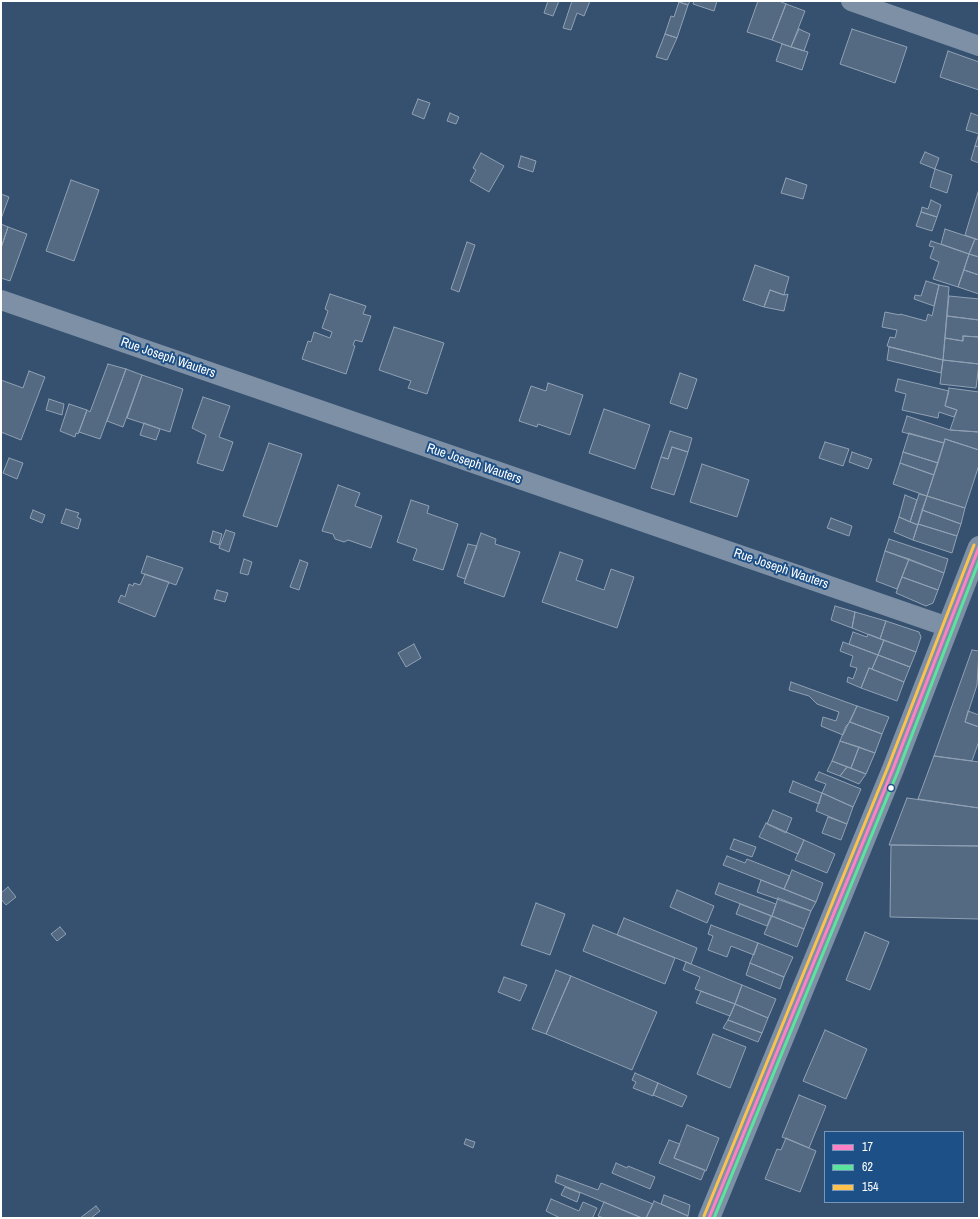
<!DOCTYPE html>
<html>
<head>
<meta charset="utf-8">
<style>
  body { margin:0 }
  #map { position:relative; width:980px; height:1219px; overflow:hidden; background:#365170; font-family:"Archivo Narrow",sans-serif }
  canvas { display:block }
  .frame { position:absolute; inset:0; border:2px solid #fff; pointer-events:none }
  .legend { position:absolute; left:824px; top:1131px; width:140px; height:72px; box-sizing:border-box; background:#1e5088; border:1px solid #7896b8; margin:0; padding:5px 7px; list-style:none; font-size:12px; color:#fff }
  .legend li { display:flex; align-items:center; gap:8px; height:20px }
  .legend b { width:20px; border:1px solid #7896b8 }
</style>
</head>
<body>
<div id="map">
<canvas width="980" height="1219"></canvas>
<div class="frame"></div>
<ul class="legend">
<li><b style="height:5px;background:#ff80c5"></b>17</li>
<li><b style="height:5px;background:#5ae49d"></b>62</li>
<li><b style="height:5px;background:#fcc24d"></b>154</li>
</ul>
</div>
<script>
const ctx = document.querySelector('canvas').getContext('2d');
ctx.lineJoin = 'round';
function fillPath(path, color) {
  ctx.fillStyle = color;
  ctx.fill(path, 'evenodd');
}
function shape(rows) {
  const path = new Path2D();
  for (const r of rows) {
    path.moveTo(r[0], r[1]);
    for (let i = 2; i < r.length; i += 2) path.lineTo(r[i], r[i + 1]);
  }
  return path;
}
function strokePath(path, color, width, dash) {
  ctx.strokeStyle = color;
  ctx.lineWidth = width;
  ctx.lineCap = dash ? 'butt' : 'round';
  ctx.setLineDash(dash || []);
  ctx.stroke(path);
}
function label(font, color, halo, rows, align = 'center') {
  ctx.font = font + ' "Archivo Narrow",sans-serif';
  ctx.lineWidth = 4;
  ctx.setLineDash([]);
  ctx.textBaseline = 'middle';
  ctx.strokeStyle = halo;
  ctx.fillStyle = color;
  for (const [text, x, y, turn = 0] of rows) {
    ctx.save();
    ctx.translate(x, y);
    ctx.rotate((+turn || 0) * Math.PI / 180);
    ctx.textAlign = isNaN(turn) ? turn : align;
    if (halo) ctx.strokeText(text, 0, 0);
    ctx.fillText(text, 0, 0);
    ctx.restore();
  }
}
const building = shape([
  [548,1,559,1,553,16,544,13,548,1],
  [572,1,590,1,584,16,577,13,571,30,563,28,572,1],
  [676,1,690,1,688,5,676,1],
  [694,1,717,1,714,11,693,4,694,1],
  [758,1,779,1,786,4,772,40,747,32,758,1],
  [679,2,688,5,677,38,665,34,671,16,674,17,679,2],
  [786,4,805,11,791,47,772,40,786,4],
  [799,29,810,34,804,51,791,47,799,29],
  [852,29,907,47,895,83,840,64,852,29],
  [665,34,677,38,667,60,656,57,665,34],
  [782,44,808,52,802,70,776,61,782,44],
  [948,51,979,62,979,90,940,77,948,51],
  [418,99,430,103,424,119,412,114,418,99],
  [450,113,459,117,456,124,447,121,450,113],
  [971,113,979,116,979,134,966,130,971,113],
  [979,133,979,147,975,146,979,133],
  [975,146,979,147,979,163,971,160,975,146],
  [925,152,939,158,935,169,920,163,925,152],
  [481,153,504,166,489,192,470,181,476,170,473,168,481,153],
  [521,156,536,161,533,172,518,167,521,156],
  [935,169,952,175,947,193,930,187,935,169],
  [786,178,807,185,803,199,781,193,786,178],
  [71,180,99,190,74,261,46,251,71,180],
  [979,189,979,240,965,235,979,189],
  [1,194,9,197,1,219,1,194],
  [931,200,941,205,937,217,921,212,922,207,928,209,931,200],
  [921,212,937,217,932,231,916,226,921,212],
  [1,224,8,227,1,248,1,224],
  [8,227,27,234,10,281,1,278,1,248,8,227],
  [945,229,975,239,969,254,941,244,945,229],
  [975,239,979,240,979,257,969,254,975,239],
  [931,241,969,254,958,287,933,279,939,262,930,258,934,247,929,246,931,241],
  [467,242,475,245,459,292,451,289,467,242],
  [969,254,979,257,979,275,964,270,969,254],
  [755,265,789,277,784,295,770,290,764,307,743,300,755,265],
  [964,270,979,275,979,294,958,287,964,270],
  [926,281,939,285,934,306,914,299,915,295,921,296,926,281],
  [939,285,949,287,943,360,887,346,890,337,895,338,897,330,882,327,885,312,900,315,900,314,926,321,928,314,932,316,939,285],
  [770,290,784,295,788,294,784,311,764,307,770,290],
  [330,294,366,306,363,314,371,316,362,342,355,340,353,345,355,346,346,374,302,359,308,341,311,342,314,332,330,338,332,332,322,328,328,311,325,309,330,294],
  [949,296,979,299,979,320,947,316,949,296],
  [947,316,979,320,979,337,963,336,963,341,945,338,947,316],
  [394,327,444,343,427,394,408,388,411,381,379,370,394,327],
  [963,336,979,337,979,364,943,360,945,338,963,341,963,336],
  [889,347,943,360,941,373,887,360,889,347],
  [943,360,979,364,976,388,940,384,943,360],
  [108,364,126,369,100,439,79,432,87,410,90,412,108,364],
  [126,369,142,375,123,427,107,421,126,369],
  [29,371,45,377,21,440,1,432,1,380,23,388,29,371],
  [680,373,697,379,687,409,670,403,680,373],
  [142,375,183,389,170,432,127,418,142,375],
  [898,379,949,391,945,406,957,410,954,417,939,412,938,418,902,410,906,394,895,391,898,379],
  [548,383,583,395,570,435,538,424,537,427,519,421,531,386,546,391,548,383],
  [949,388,979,392,979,432,950,430,957,410,945,406,949,388],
  [203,397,230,406,219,437,233,442,223,471,197,463,206,435,192,428,203,397],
  [49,399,64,404,62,415,46,410,49,399],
  [69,404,87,410,78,434,76,433,75,437,60,431,69,404],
  [604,409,650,425,635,469,589,453,604,409],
  [907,416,950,430,979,432,979,450,945,439,944,443,902,432,907,416],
  [144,423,160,429,156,440,140,435,144,423],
  [670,431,692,438,688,452,672,447,668,459,661,457,670,431],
  [909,433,944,443,938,463,903,452,909,433],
  [945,439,979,450,979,465,965,508,927,496,945,439],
  [825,442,849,449,843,466,819,458,825,442],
  [269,443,302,454,277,527,243,516,269,443],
  [672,447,688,452,674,495,651,488,661,457,668,459,672,447],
  [852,452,872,459,868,469,849,462,852,452],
  [903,452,938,463,934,475,900,463,903,452],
  [9,458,23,463,17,479,3,473,9,458],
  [900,463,934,475,927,496,893,484,900,463],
  [702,464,749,480,737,517,690,502,702,464],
  [338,485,360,493,355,506,382,516,371,548,348,540,344,542,335,539,333,534,322,531,338,485],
  [919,494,927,496,918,525,910,522,919,494],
  [905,495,917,500,910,522,899,517,905,495],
  [927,496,965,508,961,524,922,510,927,496],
  [411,500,429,506,427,513,458,524,443,570,413,560,417,549,397,542,411,500],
  [66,509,79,513,77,517,81,519,78,529,61,523,66,509],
  [33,510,45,515,42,523,30,518,33,510],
  [922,510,961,524,957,536,918,524,922,510],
  [899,517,918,525,913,540,894,532,899,517],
  [831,518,852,526,849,536,827,528,831,518],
  [918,524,957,536,952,553,913,540,918,524],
  [226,530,235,533,229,552,219,548,226,530],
  [213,531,222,534,219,545,210,542,213,531],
  [481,533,496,539,495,544,520,552,504,597,464,583,481,533],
  [889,539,948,559,944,573,885,551,889,539],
  [468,544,477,546,465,579,457,576,468,544],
  [885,551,909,559,897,589,876,581,885,551],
  [560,552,583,560,576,580,604,590,611,569,634,577,617,628,542,602,560,552],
  [147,556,183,568,176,585,141,573,147,556],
  [244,559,252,562,248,575,240,573,244,559],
  [909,559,944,573,938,590,902,577,909,559],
  [300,560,308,563,299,590,290,587,300,560],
  [145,574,169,582,155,617,118,602,121,595,125,597,129,584,133,586,134,583,140,585,145,574],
  [902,577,938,590,933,603,926,606,896,593,902,577],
  [217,590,228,593,225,602,214,599,217,590],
  [835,606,855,612,852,628,831,620,835,606],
  [855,612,886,621,880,639,852,628,855,612],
  [886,621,919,632,921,637,916,652,880,639,886,621],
  [853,632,867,637,868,634,884,640,878,655,849,644,853,632],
  [884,640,916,652,910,667,878,655,884,640],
  [843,642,878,655,872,669,869,668,861,688,847,682,848,677,853,679,857,668,850,666,853,656,840,651,843,642],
  [414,644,421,658,406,667,398,653,414,644],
  [972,650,979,651,977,685,965,722,979,727,979,741,972,761,934,756,972,650],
  [878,655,910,667,904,682,872,669,878,655],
  [869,668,904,682,897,701,861,688,869,668],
  [791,682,857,706,843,735,821,726,823,717,836,721,839,712,817,704,809,696,789,690,791,682],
  [857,706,889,717,882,734,850,722,857,706],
  [968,711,979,715,979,727,965,722,968,711],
  [850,722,882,734,875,753,840,741,846,726,850,722],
  [840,741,859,747,851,768,832,761,840,741],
  [859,747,875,753,866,774,851,768,859,747],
  [934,756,979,762,979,808,918,799,934,756],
  [832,761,847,767,840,776,827,771,832,761],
  [847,767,866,774,859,784,840,776,847,767],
  [819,772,861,789,853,807,822,793,826,784,815,780,819,772],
  [793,781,822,793,819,804,789,792,793,781],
  [822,793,853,807,847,824,816,811,822,793],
  [907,798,979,808,979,846,889,845,907,798],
  [773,810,792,818,786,833,767,824,773,810],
  [828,817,847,824,841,840,822,833,828,817],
  [766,823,804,840,798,854,759,837,766,823],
  [734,839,756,847,752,857,730,849,734,839],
  [804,840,835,854,827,873,795,860,804,840],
  [891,845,979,846,979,919,890,917,891,845],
  [727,856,745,863,747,859,790,876,784,889,723,865,727,856],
  [792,870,823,883,816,902,784,889,792,870],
  [761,880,816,902,811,911,757,892,761,880],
  [719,883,776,904,772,916,715,894,719,883],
  [8,887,16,897,6,905,1,899,1,893,8,887],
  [677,890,714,906,707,923,670,907,677,890],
  [778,898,811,911,804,929,772,916,778,898],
  [536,903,565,914,550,955,521,945,536,903],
  [740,904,771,916,767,926,736,914,740,904],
  [772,916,804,929,797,947,764,934,772,916],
  [624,918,697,948,691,964,617,935,624,918],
  [593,925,675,958,665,984,583,951,593,925],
  [711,925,758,943,754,955,731,946,727,957,708,950,713,936,708,934,711,925],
  [60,927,66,934,57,941,51,934,60,927],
  [865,932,889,942,870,990,846,980,865,932],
  [758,943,793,957,784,977,750,963,758,943],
  [686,962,742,985,735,1004,695,989,700,977,683,970,686,962],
  [750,963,784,977,780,989,746,975,750,963],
  [556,970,571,976,546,1034,532,1029,556,970],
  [571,976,657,1012,632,1070,546,1034,571,976],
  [504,977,527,985,520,1001,498,992,504,977],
  [742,985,776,999,768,1018,735,1004,742,985],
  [701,991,735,1004,730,1016,696,1003,701,991],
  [735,1004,768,1018,762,1033,728,1020,735,1004],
  [728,1020,762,1033,758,1042,723,1028,728,1020],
  [825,1030,867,1049,846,1099,803,1081,825,1030],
  [713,1034,746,1047,730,1088,697,1074,713,1034],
  [635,1073,658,1083,653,1096,633,1088,636,1082,632,1080,635,1073],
  [658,1083,687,1096,682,1107,653,1095,658,1083],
  [799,1095,826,1106,809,1148,782,1137,799,1095],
  [687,1125,719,1138,706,1171,674,1158,687,1125],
  [786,1138,816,1151,800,1192,765,1179,777,1149,781,1150,786,1138],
  [466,1139,475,1142,473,1148,464,1144,466,1139],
  [669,1140,680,1144,674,1158,705,1170,701,1180,659,1163,669,1140],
  [616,1163,627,1168,628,1166,655,1177,650,1189,612,1173,616,1163],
  [557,1175,598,1190,601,1183,653,1204,646,1218,642,1218,555,1182,557,1175],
  [565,1187,580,1193,577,1202,561,1195,565,1187],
  [664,1195,690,1205,688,1216,661,1204,664,1195],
  [551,1199,579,1211,583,1202,597,1208,593,1217,595,1218,560,1218,546,1211,551,1199],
  [654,1201,688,1216,687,1218,646,1218,654,1201],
  [604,1202,642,1218,604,1218,598,1216,604,1202],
  [96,1206,100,1211,91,1218,80,1218,96,1206]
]);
const minor = shape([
  [851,1,979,46],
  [1,300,948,627]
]);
const tertiary = shape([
  [709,1218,893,769,979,547]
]);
const bus1 = shape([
  [709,1218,893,769,979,547]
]);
const bus2 = shape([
  [714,1218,898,771,979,561]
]);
const bus3 = shape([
  [704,1216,888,767,974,545]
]);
const markers = [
  [891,788,3.5,"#fff"]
];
const streetNames = [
  ["Rue Joseph Wauters",168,358,19],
  ["Rue Joseph Wauters",474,464,19],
  ["Rue Joseph Wauters",781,569,19]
];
fillPath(building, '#546982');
strokePath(building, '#90a1b3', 1);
strokePath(minor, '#7d90a5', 20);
strokePath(tertiary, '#7d90a5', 22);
strokePath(bus1, '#ff80c5', 3);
strokePath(bus2, '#5ae49d', 3);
strokePath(bus3, '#fcc24d', 3);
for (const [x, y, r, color] of markers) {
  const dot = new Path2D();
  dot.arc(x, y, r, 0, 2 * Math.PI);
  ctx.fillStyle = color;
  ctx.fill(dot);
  strokePath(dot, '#1e5088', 1.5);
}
label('13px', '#fff', '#1e5088', streetNames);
</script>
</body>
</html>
